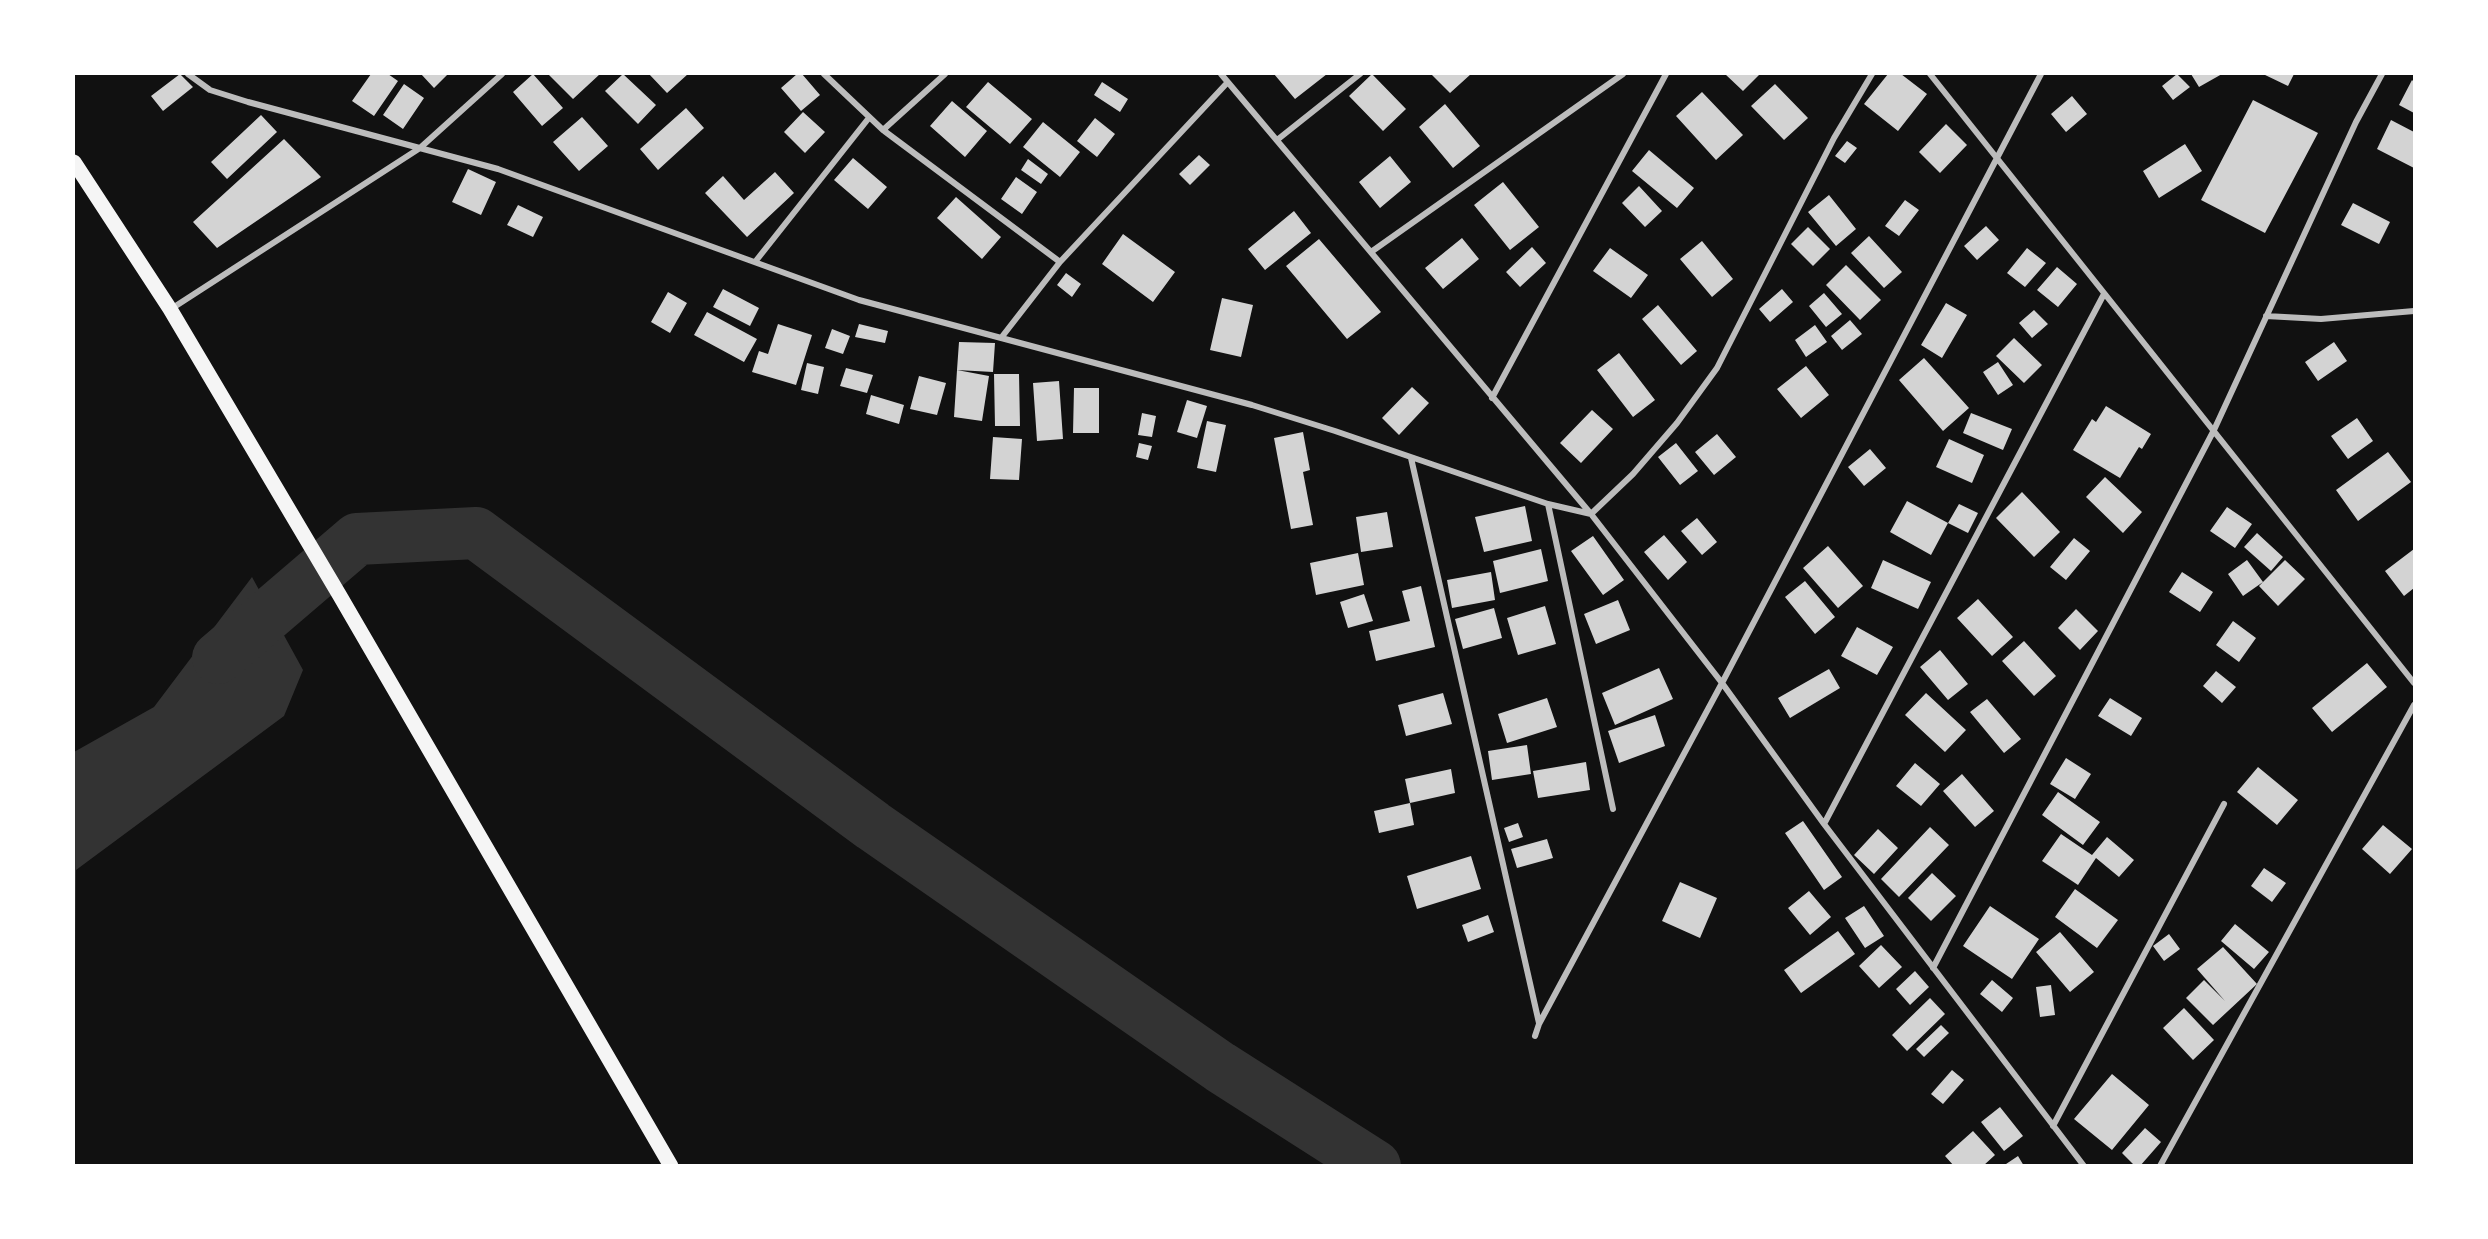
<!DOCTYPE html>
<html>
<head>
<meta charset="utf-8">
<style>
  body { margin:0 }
  #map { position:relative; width:2488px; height:1239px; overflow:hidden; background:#111; font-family:"Noto Serif",serif }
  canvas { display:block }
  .frame { position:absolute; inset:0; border:75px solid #fff; pointer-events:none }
</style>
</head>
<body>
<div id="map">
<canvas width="2488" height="1239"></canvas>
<div class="frame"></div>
</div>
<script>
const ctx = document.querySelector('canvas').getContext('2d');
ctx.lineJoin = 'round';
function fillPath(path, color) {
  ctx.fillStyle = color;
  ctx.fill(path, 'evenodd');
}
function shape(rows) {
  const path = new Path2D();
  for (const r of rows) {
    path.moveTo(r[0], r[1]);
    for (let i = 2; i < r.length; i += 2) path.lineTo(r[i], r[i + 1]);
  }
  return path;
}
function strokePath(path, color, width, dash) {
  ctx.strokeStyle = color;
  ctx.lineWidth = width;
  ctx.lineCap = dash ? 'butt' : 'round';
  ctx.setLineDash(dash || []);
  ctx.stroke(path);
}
const water = shape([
  [252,577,303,670,284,716,76,870,74,1082,74,752,154,707]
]);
const river = shape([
  [218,658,357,539,476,533,873,826,1220,1067,1375,1166]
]);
const building = shape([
  [180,74,193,87,163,111,151,96],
  [371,74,388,74,398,81,374,116,352,101],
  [421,74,448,74,434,88],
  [533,74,563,108,542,126,513,92],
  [548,74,600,74,573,99],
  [623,74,656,105,638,124,605,91],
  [649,74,688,74,667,93],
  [797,74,802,74,820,95,801,111,781,88],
  [1274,74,1327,74,1295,99],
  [1372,74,1406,109,1383,131,1349,96],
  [1431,74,1471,74,1450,93],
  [1725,74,1760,74,1743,91],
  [1888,74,1901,74,1927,94,1898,131,1864,104],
  [2177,74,2190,87,2173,100,2162,86],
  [2191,74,2222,74,2199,87],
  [2263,74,2294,74,2288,86],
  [2412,80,2414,82,2414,113,2399,105],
  [988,82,1032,119,1010,144,966,107],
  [1102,82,1128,99,1120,112,1094,95],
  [404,84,424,98,403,129,383,115],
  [1775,84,1808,118,1784,140,1751,106],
  [1702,92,1743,135,1716,160,1676,116],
  [2072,96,2087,114,2066,132,2051,114],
  [2253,100,2318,133,2265,233,2201,200],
  [952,101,987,131,965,157,930,126],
  [1445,104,1480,146,1453,168,1419,127],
  [686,108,704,128,658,170,640,149],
  [803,112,825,132,805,153,784,132],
  [261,115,277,132,227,179,211,162],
  [582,117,608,146,579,171,553,142],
  [1095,118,1115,134,1097,157,1077,141],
  [2391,120,2414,132,2414,168,2377,149],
  [1043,122,1080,152,1060,177,1023,147],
  [1946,124,1967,145,1940,173,1919,152],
  [284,139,321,177,217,248,193,222],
  [1847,141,1857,148,1845,163,1835,156],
  [2185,144,2202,171,2159,198,2143,171],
  [1649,150,1694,188,1677,208,1632,171],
  [1199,155,1210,165,1190,185,1179,174],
  [1390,156,1411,182,1380,208,1359,182],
  [853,158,887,187,868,209,834,180],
  [1028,159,1048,174,1041,184,1021,170],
  [468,169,496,182,481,215,452,202],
  [775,172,794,193,747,237,705,193,723,176,744,200],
  [1016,177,1037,192,1022,214,1001,199],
  [1503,182,1539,227,1510,250,1474,205],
  [1639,186,1662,211,1645,227,1622,203],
  [1829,195,1856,229,1836,246,1808,212],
  [956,197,1001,237,982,259,937,218],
  [1905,200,1919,210,1899,236,1885,226],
  [2353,203,2390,222,2379,244,2341,225],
  [518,205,543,217,533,237,507,225],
  [1294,211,1311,233,1265,270,1248,249],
  [1986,226,1999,240,1977,260,1964,246],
  [1808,227,1830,249,1813,266,1791,244],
  [1123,234,1175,272,1153,302,1102,264],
  [1869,236,1902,272,1884,288,1851,253],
  [1462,238,1479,259,1443,289,1425,268],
  [1319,239,1381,312,1347,339,1286,266],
  [1702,241,1733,279,1712,297,1680,259],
  [1532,247,1546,263,1520,287,1506,272],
  [1610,248,1648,275,1631,298,1593,271],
  [2027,248,2046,263,2025,287,2007,273],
  [1846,265,1881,300,1860,320,1826,285],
  [2057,267,2077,284,2058,307,2037,290],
  [1066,273,1081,284,1072,297,1057,285],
  [723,289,759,308,750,326,713,307],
  [1782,289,1793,302,1770,322,1759,309],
  [668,292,687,303,670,333,651,322],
  [1824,293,1842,314,1826,327,1809,306],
  [1222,298,1253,305,1241,357,1210,350],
  [1946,303,1967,315,1942,358,1921,345],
  [1658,305,1697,351,1681,365,1642,319],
  [2034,310,2048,324,2032,338,2019,323],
  [707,312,757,339,744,362,694,335],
  [1850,320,1862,334,1842,350,1831,336],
  [778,324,812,335,796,385,752,372,759,351,768,354],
  [859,324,888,331,885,343,855,337],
  [1815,325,1827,342,1806,357,1795,340],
  [832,329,850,336,843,354,825,348],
  [2014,338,2042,365,2024,383,1996,356],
  [959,342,995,343,993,372,957,370],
  [2334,342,2347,361,2318,381,2305,362],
  [1619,353,1655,400,1633,417,1597,370],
  [1924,358,1969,408,1943,431,1899,380],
  [1998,362,2013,385,1998,395,1983,372],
  [807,363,824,367,818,394,801,390],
  [1806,366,1829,395,1801,418,1777,389],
  [846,368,873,375,867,393,840,386],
  [957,370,989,376,982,421,954,417],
  [994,374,1019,374,1020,426,995,426],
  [919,376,946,383,937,415,910,409],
  [1059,381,1063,439,1037,441,1033,383],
  [1412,387,1429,403,1399,435,1382,418],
  [1074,388,1099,388,1099,433,1073,433],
  [871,395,904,405,899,424,866,414],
  [1187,400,1207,406,1197,438,1177,432],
  [2106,406,2151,434,2142,449,2139,447,2120,478,2073,450,2092,419,2096,422],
  [1592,410,1613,429,1581,463,1560,443],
  [1142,413,1156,416,1152,437,1138,435],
  [1971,413,2012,429,2003,450,1963,433],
  [2357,418,2373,441,2348,459,2331,436],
  [1207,421,1226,425,1216,472,1197,468],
  [1303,432,1310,470,1303,472,1313,525,1291,529,1274,438],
  [1717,434,1736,457,1714,475,1695,452],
  [993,437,1022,439,1019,480,990,479],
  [1949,439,1984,455,1972,483,1936,467],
  [1139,443,1152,446,1148,460,1136,457],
  [1676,443,1698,471,1680,485,1658,457],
  [1870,449,1886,468,1864,486,1848,467],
  [2388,452,2411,482,2358,521,2336,490],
  [2105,477,2142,512,2123,533,2086,497],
  [2022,492,2060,532,2034,557,1996,518],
  [1907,501,1948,523,1931,555,1890,532],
  [1959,504,1978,513,1968,533,1948,523],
  [1525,506,1532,541,1484,552,1475,517],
  [2227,507,2252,524,2235,548,2210,531],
  [1387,512,1393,547,1361,552,1356,517],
  [1697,518,1717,542,1702,555,1681,531],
  [2257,533,2283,557,2271,571,2244,547],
  [1664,535,1687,562,1668,580,1644,552],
  [1593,536,1624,580,1603,595,1571,551],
  [2074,538,2090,551,2066,580,2050,567],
  [1828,546,1863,586,1838,608,1803,568],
  [1541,549,1548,581,1500,593,1493,561],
  [2414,549,2414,588,2404,596,2385,571],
  [1358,553,1364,585,1316,595,1310,563],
  [1883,560,1931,582,1918,609,1871,588],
  [2247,560,2263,582,2243,596,2228,574],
  [2285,560,2305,579,2278,606,2259,586],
  [1491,572,1495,600,1452,608,1447,580],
  [2182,572,2213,592,2200,612,2169,592],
  [1805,581,1835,617,1815,634,1785,597],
  [1421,586,1435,647,1376,661,1369,631,1410,621,1402,591],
  [1364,594,1373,621,1348,628,1340,602],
  [1978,599,2013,637,1992,656,1957,618],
  [1618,600,1630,630,1596,644,1584,614],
  [1545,606,1556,644,1518,655,1507,618],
  [1494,608,1502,638,1463,649,1455,619],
  [2076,609,2098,631,2080,650,2058,628],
  [2233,621,2256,638,2239,662,2216,645],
  [1857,627,1893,647,1877,675,1841,656],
  [2024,641,2056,676,2034,696,2002,661],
  [1940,650,1968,684,1948,700,1920,667],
  [2367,663,2387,687,2332,732,2312,708],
  [1659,668,1673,699,1615,725,1602,693],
  [1829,669,1840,688,1790,718,1778,698],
  [2216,671,2236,687,2222,703,2203,686],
  [1443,693,1452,724,1406,736,1398,705],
  [1926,693,1966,730,1945,752,1905,715],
  [1547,698,1557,727,1507,743,1498,714],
  [2110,698,2142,718,2131,736,2098,716],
  [1987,699,2021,739,2004,753,1970,712],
  [1655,715,1665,746,1619,763,1608,731],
  [1527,745,1531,774,1492,780,1488,751],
  [2066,758,2091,774,2075,799,2050,784],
  [1586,762,1590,790,1538,798,1533,771],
  [1915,763,1940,784,1921,806,1896,786],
  [2258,767,2298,800,2277,825,2237,792],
  [1451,769,1455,793,1410,803,1414,825,1379,833,1374,811,1410,803,1405,779],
  [1962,774,1994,811,1975,827,1943,791],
  [2058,792,2100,822,2083,845,2042,815],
  [1803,821,1842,877,1824,890,1785,833],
  [1518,823,1523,837,1509,842,1504,828],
  [2383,825,2412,849,2390,874,2362,849],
  [1930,827,1949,845,1899,897,1881,879],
  [1878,829,1898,848,1874,874,1854,855],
  [2061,834,2092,855,2107,837,2134,860,2119,877,2096,858,2078,885,2042,861],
  [1547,839,1553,858,1517,868,1511,849],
  [1471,856,1481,889,1417,909,1407,876],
  [2264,868,2286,883,2272,902,2251,886],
  [1932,873,1956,896,1931,921,1908,898],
  [1680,882,1717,898,1700,938,1662,921],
  [2075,889,2118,920,2097,948,2055,917],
  [1809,891,1831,917,1810,935,1788,908],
  [1864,906,1884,936,1865,948,1845,918],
  [1990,906,2039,939,2012,979,1963,946],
  [1488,915,1494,932,1468,942,1462,925],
  [2235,924,2269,952,2254,969,2221,941],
  [1838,931,1855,954,1801,993,1784,970],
  [2060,932,2094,972,2070,992,2036,952],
  [2169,934,2180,949,2164,961,2153,946],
  [1881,945,1902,967,1879,988,1859,966],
  [2223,947,2257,984,2213,1025,2186,998,2204,980,2225,1001,2197,969],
  [1915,971,1929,987,1910,1005,1896,989],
  [1992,980,2013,998,2002,1012,1980,994],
  [2051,985,2055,1015,2040,1017,2036,987],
  [1930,998,1945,1014,1907,1051,1892,1035],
  [2184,1008,2214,1040,2193,1060,2163,1028],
  [1941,1025,1949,1033,1924,1057,1916,1049],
  [1952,1070,1964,1080,1943,1104,1931,1094],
  [2112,1074,2149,1105,2112,1150,2074,1119],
  [2000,1107,2023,1136,2004,1151,1981,1122],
  [2145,1128,2161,1142,2140,1166,2135,1166,2122,1153],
  [1973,1131,1995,1155,1983,1166,1954,1166,1945,1156],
  [2018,1156,2024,1166,2003,1166]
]);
const minor = shape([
  [188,74,210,90,248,102,498,169,859,300,1252,405,1335,431,1548,504,1591,514,1633,474,1677,423,1717,368,1834,138,1872,74],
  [824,74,883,130,1060,262],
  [1221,74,1591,514,1722,683,1824,824,2084,1166],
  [1930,74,2414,683],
  [883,130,945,74],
  [1277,140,1360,74],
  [1371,252,1623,74],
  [755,262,868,119],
  [171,309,420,148,502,74],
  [2266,316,2321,319,2414,311],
  [1001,338,1060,262,1227,83],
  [1492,398,1666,74],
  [1411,458,1539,1023],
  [1548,504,1613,809],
  [1824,824,2104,294],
  [1933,968,2214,430,2356,122,2382,74],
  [1535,1036,1539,1024,1722,683,2041,74],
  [2053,1126,2224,804],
  [2160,1166,2414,705]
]);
const primary = shape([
  [74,162,170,309,340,596,671,1166]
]);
fillPath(water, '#333');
strokePath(river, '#333', 52);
fillPath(building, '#d3d3d3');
strokePath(minor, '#bcbcbc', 6);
strokePath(primary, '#f5f5f5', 15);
</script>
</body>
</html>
